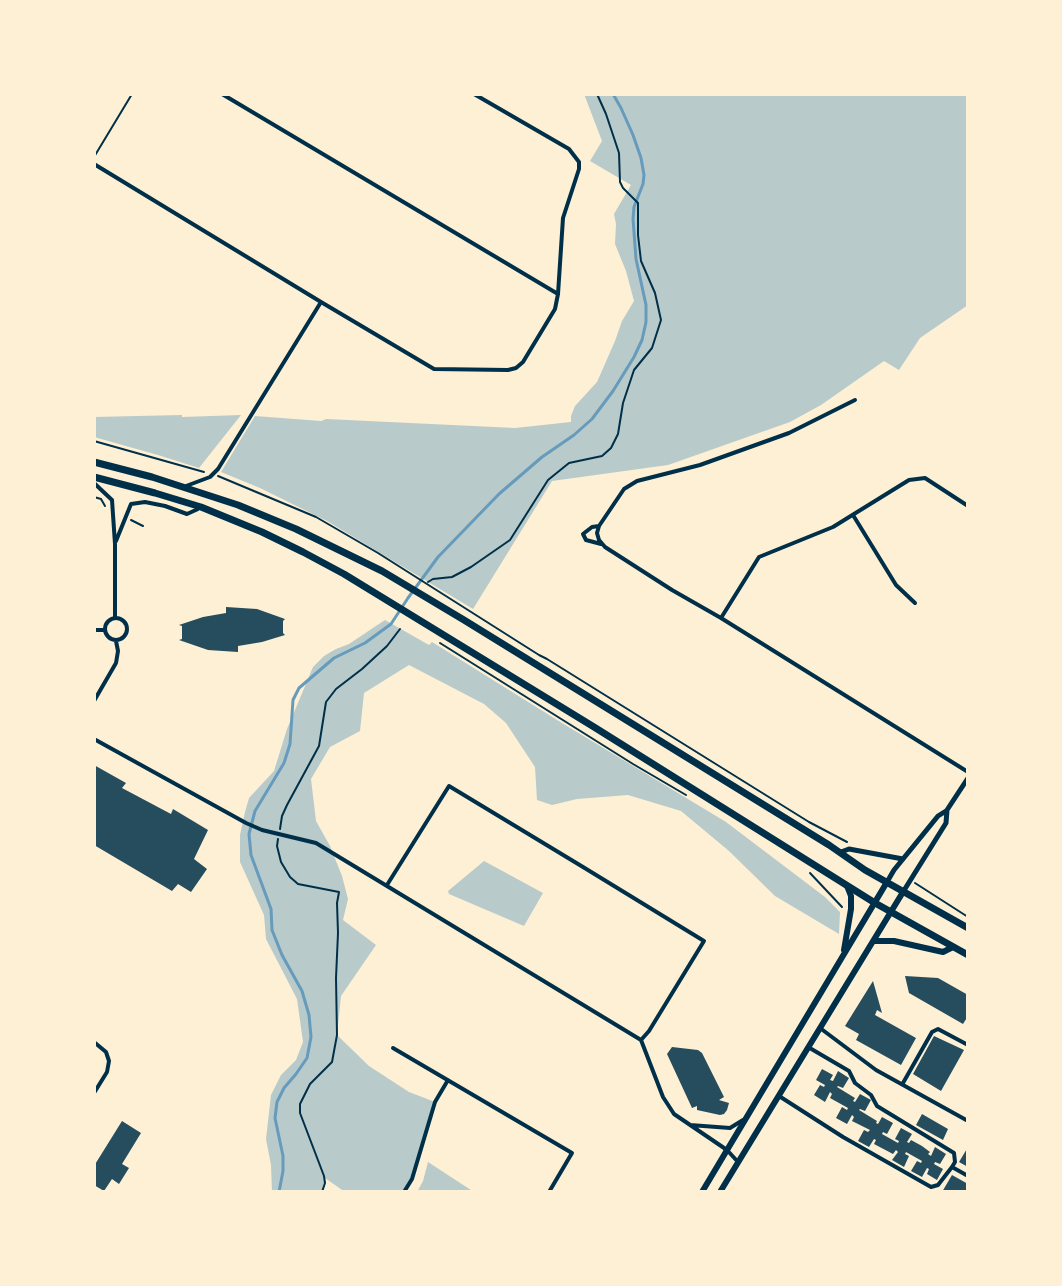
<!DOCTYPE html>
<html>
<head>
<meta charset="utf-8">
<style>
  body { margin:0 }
  #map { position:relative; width:1062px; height:1286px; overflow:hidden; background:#fdf0d5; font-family:Ubuntu,sans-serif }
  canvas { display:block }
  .frame { position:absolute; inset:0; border:96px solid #fdf0d5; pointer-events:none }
</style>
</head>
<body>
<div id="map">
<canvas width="1062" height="1286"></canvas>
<div class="frame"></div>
</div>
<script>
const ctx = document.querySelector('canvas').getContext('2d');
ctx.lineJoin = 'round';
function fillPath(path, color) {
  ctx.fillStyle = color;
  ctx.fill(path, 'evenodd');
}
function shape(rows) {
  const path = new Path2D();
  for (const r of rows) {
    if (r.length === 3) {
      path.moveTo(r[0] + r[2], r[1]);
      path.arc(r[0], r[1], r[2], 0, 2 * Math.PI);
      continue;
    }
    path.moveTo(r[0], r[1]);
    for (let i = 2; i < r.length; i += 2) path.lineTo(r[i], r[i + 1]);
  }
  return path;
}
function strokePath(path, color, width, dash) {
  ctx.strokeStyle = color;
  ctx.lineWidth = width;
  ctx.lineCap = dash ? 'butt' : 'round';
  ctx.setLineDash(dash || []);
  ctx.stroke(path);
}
const green = shape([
  [584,94,968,94,968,305,920,338,899,370,884,361,821,405,790,422,668,465,552,481,473,609,327,521,260,488,221,472,255,416,321,421,326,419,515,428,571,422,571,416,575,406,597,382,615,341,622,321,634,301,626,271,615,244,616,224,614,214,631,185,590,161,602,141],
  [182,415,182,417,241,415,199,468,158,455,94,437,94,417],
  [385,620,429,645,432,642,557,720,726,822,825,897,840,912,839,934,775,896,729,851,681,811,628,795,577,799,552,805,537,800,535,767,506,723,484,704,409,665,364,693,360,731,330,747,311,779,316,821,330,846,342,876,348,899,343,920,376,945,341,996,337,1035,369,1066,409,1092,435,1102,412,1179,404,1192,345,1192,325,1178,322,1192,272,1192,271,1165,266,1139,271,1095,281,1075,296,1060,303,1042,297,999,266,939,264,915,240,862,240,835,245,812,249,798,274,771,287,729,313,667,324,656,336,649,349,644],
  [484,861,543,893,524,926,449,894,448,891],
  [428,1162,474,1192,417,1192,423,1181]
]);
const stream = shape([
  [279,1192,283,1171,283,1156,275,1118,277,1102,284,1088,296,1074,307,1058,311,1037,309,1015,302,991,282,955,272,930,271,909,251,855,249,834,255,811,284,763,290,744,293,700,299,688,334,658,365,643,391,624,408,598,438,557,499,494,542,457,574,435,592,419,613,391,634,357,642,340,646,322,646,305,636,259,633,219,634,207,643,184,644,175,641,158,633,135,621,108,613,94]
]);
const building = shape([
  [226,607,257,609,285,619,283,621,283,633,285,635,262,642,238,646,238,652,208,650,179,640,182,639,182,626,179,625,203,617,226,613],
  [94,765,126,783,122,788,171,814,173,809,208,830,194,859,207,869,191,892,178,884,172,891,94,845],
  [905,976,938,978,968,995,968,1016,963,1024,909,993],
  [873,981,882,1013,877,1010,875,1015,916,1038,901,1065,856,1040,859,1034,845,1026],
  [934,1036,964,1050,941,1091,913,1074],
  [672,1047,698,1050,702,1053,724,1097,719,1100,729,1103,727,1110,724,1114,720,1115,697,1110,697,1106,692,1108,667,1054],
  [822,1069,833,1075,830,1080,833,1081,838,1071,849,1078,843,1088,838,1086,837,1087,855,1098,853,1101,855,1102,860,1094,871,1100,865,1111,860,1109,859,1110,877,1121,876,1123,878,1124,882,1117,893,1123,887,1134,883,1132,882,1134,898,1143,899,1141,895,1139,901,1128,912,1134,907,1142,909,1143,911,1140,922,1146,930,1152,928,1154,931,1156,935,1147,946,1154,940,1164,935,1162,934,1164,943,1169,937,1180,927,1174,929,1169,927,1168,922,1177,911,1171,917,1161,921,1163,922,1161,906,1152,905,1154,909,1156,904,1167,892,1160,898,1152,896,1150,893,1154,874,1144,876,1140,874,1139,869,1147,858,1141,864,1130,868,1132,870,1130,852,1121,854,1117,852,1115,847,1124,836,1118,842,1107,847,1110,848,1108,830,1098,832,1094,830,1092,825,1102,814,1095,820,1085,824,1087,825,1085,816,1080],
  [922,1114,948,1129,943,1140,916,1125],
  [122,1121,141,1133,122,1164,129,1168,119,1184,112,1179,104,1191,94,1185,94,1166],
  [968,1147,968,1167,959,1162],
  [952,1175,968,1184,968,1192,942,1192]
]);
const path = shape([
  [94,157,132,94],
  [94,441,204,472],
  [218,476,316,517,378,553,539,655,547,659,809,822,847,842],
  [94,497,101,499,105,506],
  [131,520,143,526],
  [428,582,433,579,452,577,471,567,510,540,548,480,569,463,602,456,611,448,618,434,623,403,634,370,652,348,661,320,655,293,641,261,638,235,638,203,623,188,620,182,619,153,606,114,597,94],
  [440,643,633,764,686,795],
  [280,829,282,816,287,805,319,746,326,702,336,689,362,669,387,646,400,629],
  [278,839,277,846,281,862,290,877,298,884,339,892,337,903,338,933,336,978,337,1035,332,1062,310,1084,300,1104,300,1113,324,1176,325,1183,322,1192],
  [810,873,842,907],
  [915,883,968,917]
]);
const minor = shape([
  [222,94,558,294],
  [94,164,321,302,434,369,508,370,516,368,523,362,555,309,558,294,563,218,579,169,579,162,569,149,474,94],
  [855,400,789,433,700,465,637,481,624,489,599,526,597,533,599,540,605,547,672,590,721,618,968,772],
  [94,483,112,500,115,544,115,618],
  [186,486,210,477,218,469,321,302],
  [853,515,896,585,915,603],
  [599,526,592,527,583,534,586,540,601,544],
  [116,541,131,504,145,502,165,506,187,514,198,509],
  [116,629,11],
  [721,618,759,557,833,527,909,480,925,478,968,506],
  [94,630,105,630],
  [94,701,116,663,118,651,116,641],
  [94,739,246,823,262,830,316,843,641,1040,663,1097,674,1114,727,1150,738,1162],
  [387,885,449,786,583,867,704,941,649,1031,641,1040],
  [820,1028,876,1070,968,1121],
  [94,1042,106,1052,109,1061,107,1072,94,1093],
  [393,1048,572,1153,549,1192],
  [903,1083,932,1032,938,1029,968,1045],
  [779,1096,843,1137,931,1187,938,1185,952,1167,955,1162,954,1153,877,1106,871,1095,855,1083,849,1071,808,1047],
  [690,1125,730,1128,743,1120],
  [952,1167,968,1176],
  [404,1192,412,1179,435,1102,448,1080]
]);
const tertiary = shape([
  [841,852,849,849,903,859],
  [887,882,894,870,938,816,946,811],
  [903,892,946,823,947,810,968,778]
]);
const secondary = shape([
  [874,941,894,941,943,952,953,947],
  [844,950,851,909,851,896,847,886],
  [702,1192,887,882],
  [720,1192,903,892]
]);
const primary = shape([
  [94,462,152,477,238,505,296,529,382,571,464,620,829,845,865,870,968,928],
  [94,477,155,493,201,507,262,532,303,552,344,574,594,727,875,903,968,955]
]);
fillPath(green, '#b9caca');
strokePath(stream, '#669bbc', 3);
fillPath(building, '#264d5e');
strokePath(path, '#003049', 2);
strokePath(minor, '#003049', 4);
strokePath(tertiary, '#003049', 5);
strokePath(secondary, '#003049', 6);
strokePath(primary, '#003049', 7);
</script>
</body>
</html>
